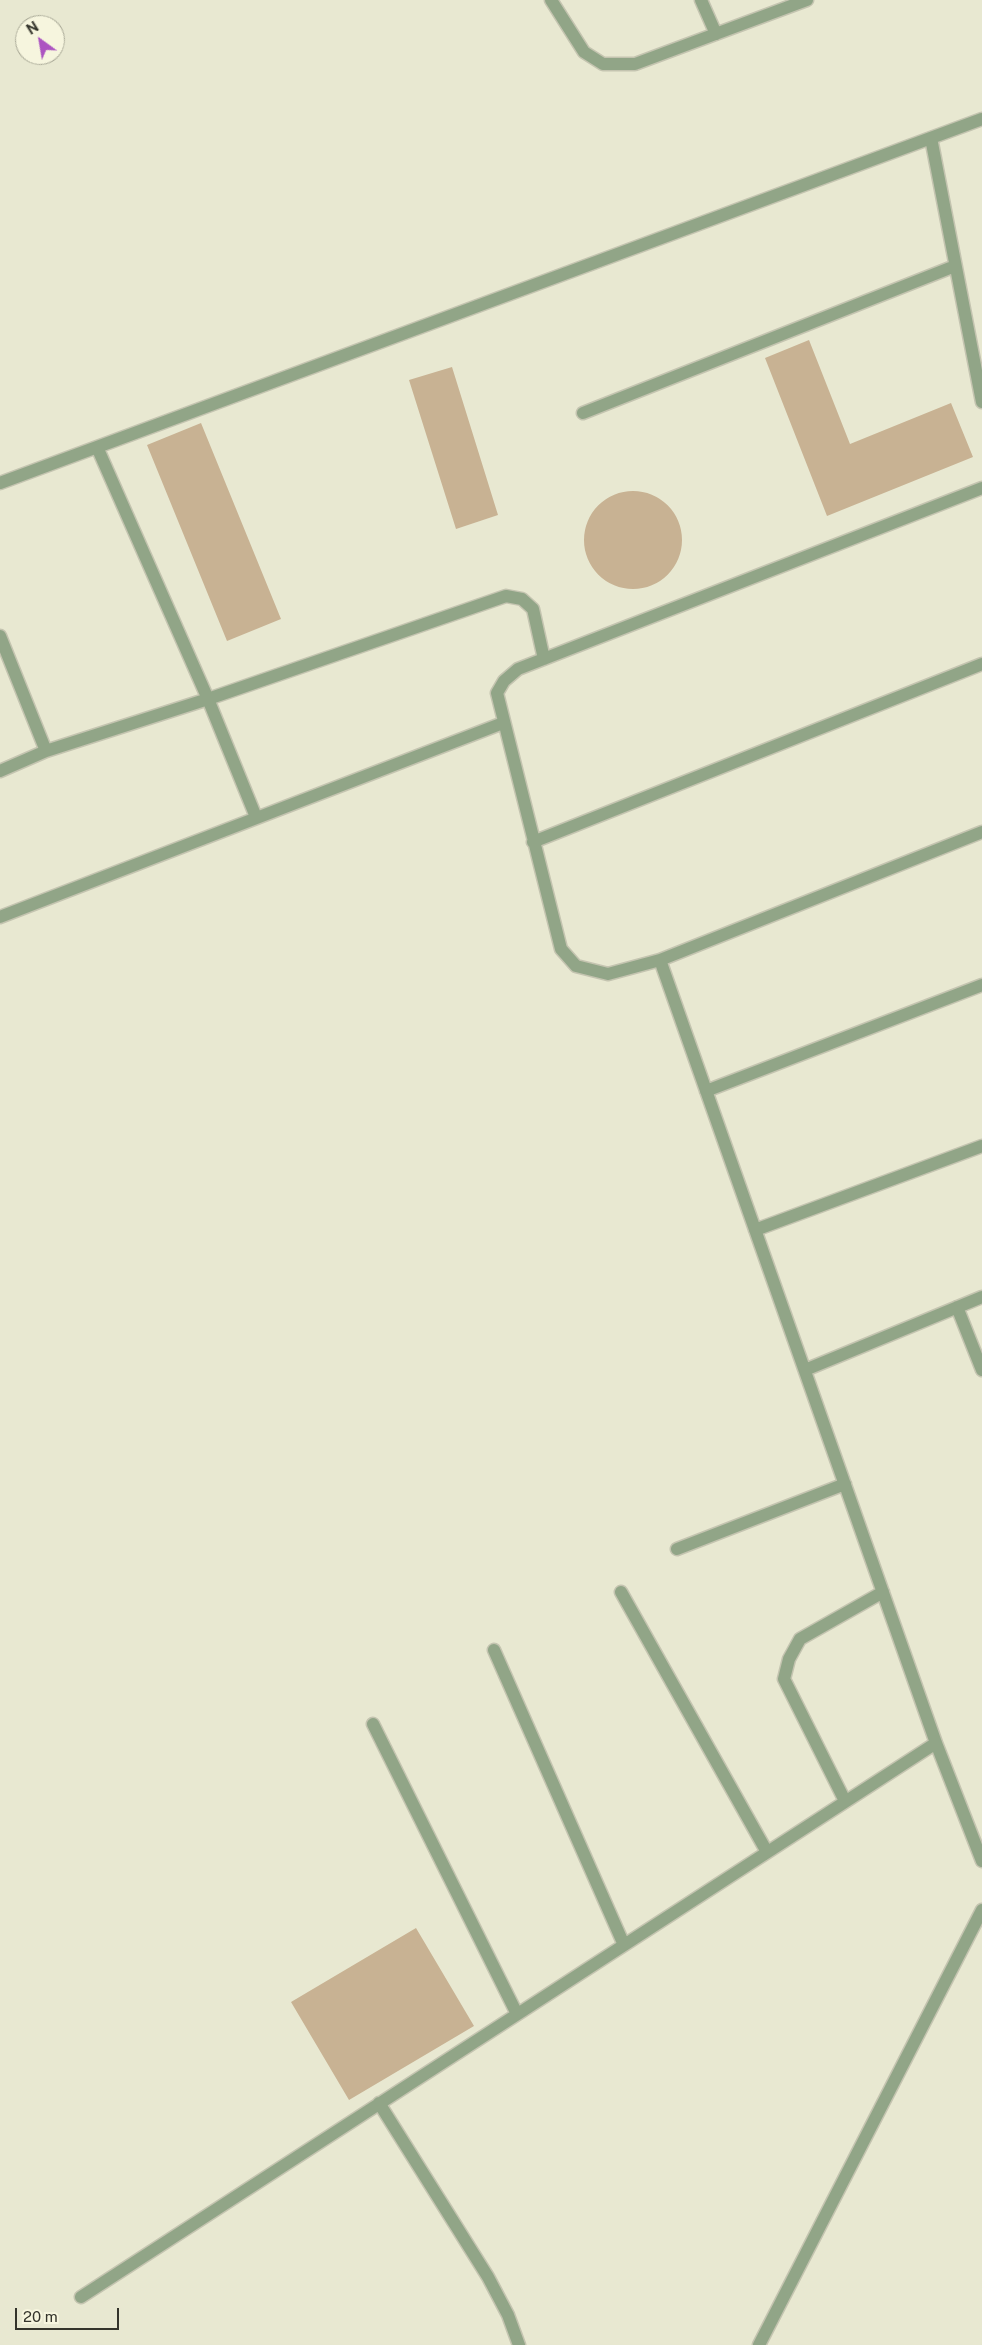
<!DOCTYPE html>
<html>
<head>
<meta charset="utf-8">
<style>
  body { margin:0 }
  #map { position:relative; width:982px; height:2345px; overflow:hidden; background:#e8e8d1; font-family:"Public Sans",sans-serif }
  canvas { display:block }
  .north { position:absolute; left:15px; top:15px; width:50px; height:50px; box-sizing:border-box; background:#f6f5de; border:1px solid #a8a896; border-radius:50%; rotate:328deg; font-size:14px; font-weight:700; line-height:20px; text-align:center; color:#34342b }
  .north::after { content:''; display:block; margin:auto; width:18px; height:22px; background:#ac54c1; clip-path:polygon(50% 0,100% 100%,50% 72%,0 100%) }
  .scale { position:absolute; left:15px; top:2308px; width:104px; height:22px; box-sizing:border-box; border:2px solid #34342b; border-top:0; padding-left:6px; font-size:15px; line-height:18px; white-space:nowrap; color:#34342b; -webkit-text-stroke:4px #f6f5de; paint-order:stroke }
</style>
</head>
<body>
<div id="map">
<canvas width="982" height="2345"></canvas>
<div class="north">N</div>
<div class="scale">20 m</div>
</div>
<script>
const ctx = document.querySelector('canvas').getContext('2d');
ctx.lineJoin = 'round';
function fillPath(path, color) {
  ctx.fillStyle = color;
  ctx.fill(path, 'evenodd');
}
function shape(rows) {
  const path = new Path2D();
  for (const r of rows) {
    if (r.length === 3) {
      path.moveTo(r[0] + r[2], r[1]);
      path.arc(r[0], r[1], r[2], 0, 2 * Math.PI);
      continue;
    }
    path.moveTo(r[0], r[1]);
    for (let i = 2; i < r.length; i += 2) path.lineTo(r[i], r[i + 1]);
  }
  return path;
}
function strokePath(path, color, width, dash) {
  ctx.strokeStyle = color;
  ctx.lineWidth = width;
  ctx.lineCap = dash ? 'butt' : 'round';
  ctx.setLineDash(dash || []);
  ctx.stroke(path);
}
const building = shape([
  [809,340,850,444,951,403,973,457,827,516,765,358],
  [452,367,498,515,456,529,409,380],
  [201,423,281,619,227,641,147,445],
  [633,540,49],
  [416,1928,474,2026,349,2100,291,2002]
]);
const minor = shape([
  [551,0,584,52,603,64,635,64,807,0],
  [701,0,716,34],
  [931,138,982,402],
  [583,413,955,266],
  [97,447,208,699,256,817],
  [0,483,982,119],
  [982,488,518,669,504,681,497,693,561,949,576,966,608,974,660,960,982,832],
  [0,636,46,751],
  [0,771,46,751,208,699,506,596,522,599,533,609,544,659],
  [533,842,982,664],
  [0,917,503,723],
  [660,960,936,1743,982,1861],
  [706,1091,982,985],
  [755,1230,982,1146],
  [957,1307,982,1370],
  [805,1370,982,1297],
  [677,1549,845,1484],
  [621,1592,767,1852],
  [494,1650,624,1945],
  [373,1724,517,2014],
  [845,1801,784,1679,789,1659,800,1639,883,1592],
  [379,2103,488,2277,508,2315,519,2345],
  [81,2297,936,1743]
]);
const tertiary = shape([
  [759,2345,982,1910]
]);
fillPath(building, '#c8b293');
strokePath(minor, '#c4c4b0', 15);
strokePath(tertiary, '#c4c4b0', 15);
strokePath(minor, '#91a587', 12);
strokePath(tertiary, '#91a587', 12);
</script>
</body>
</html>
